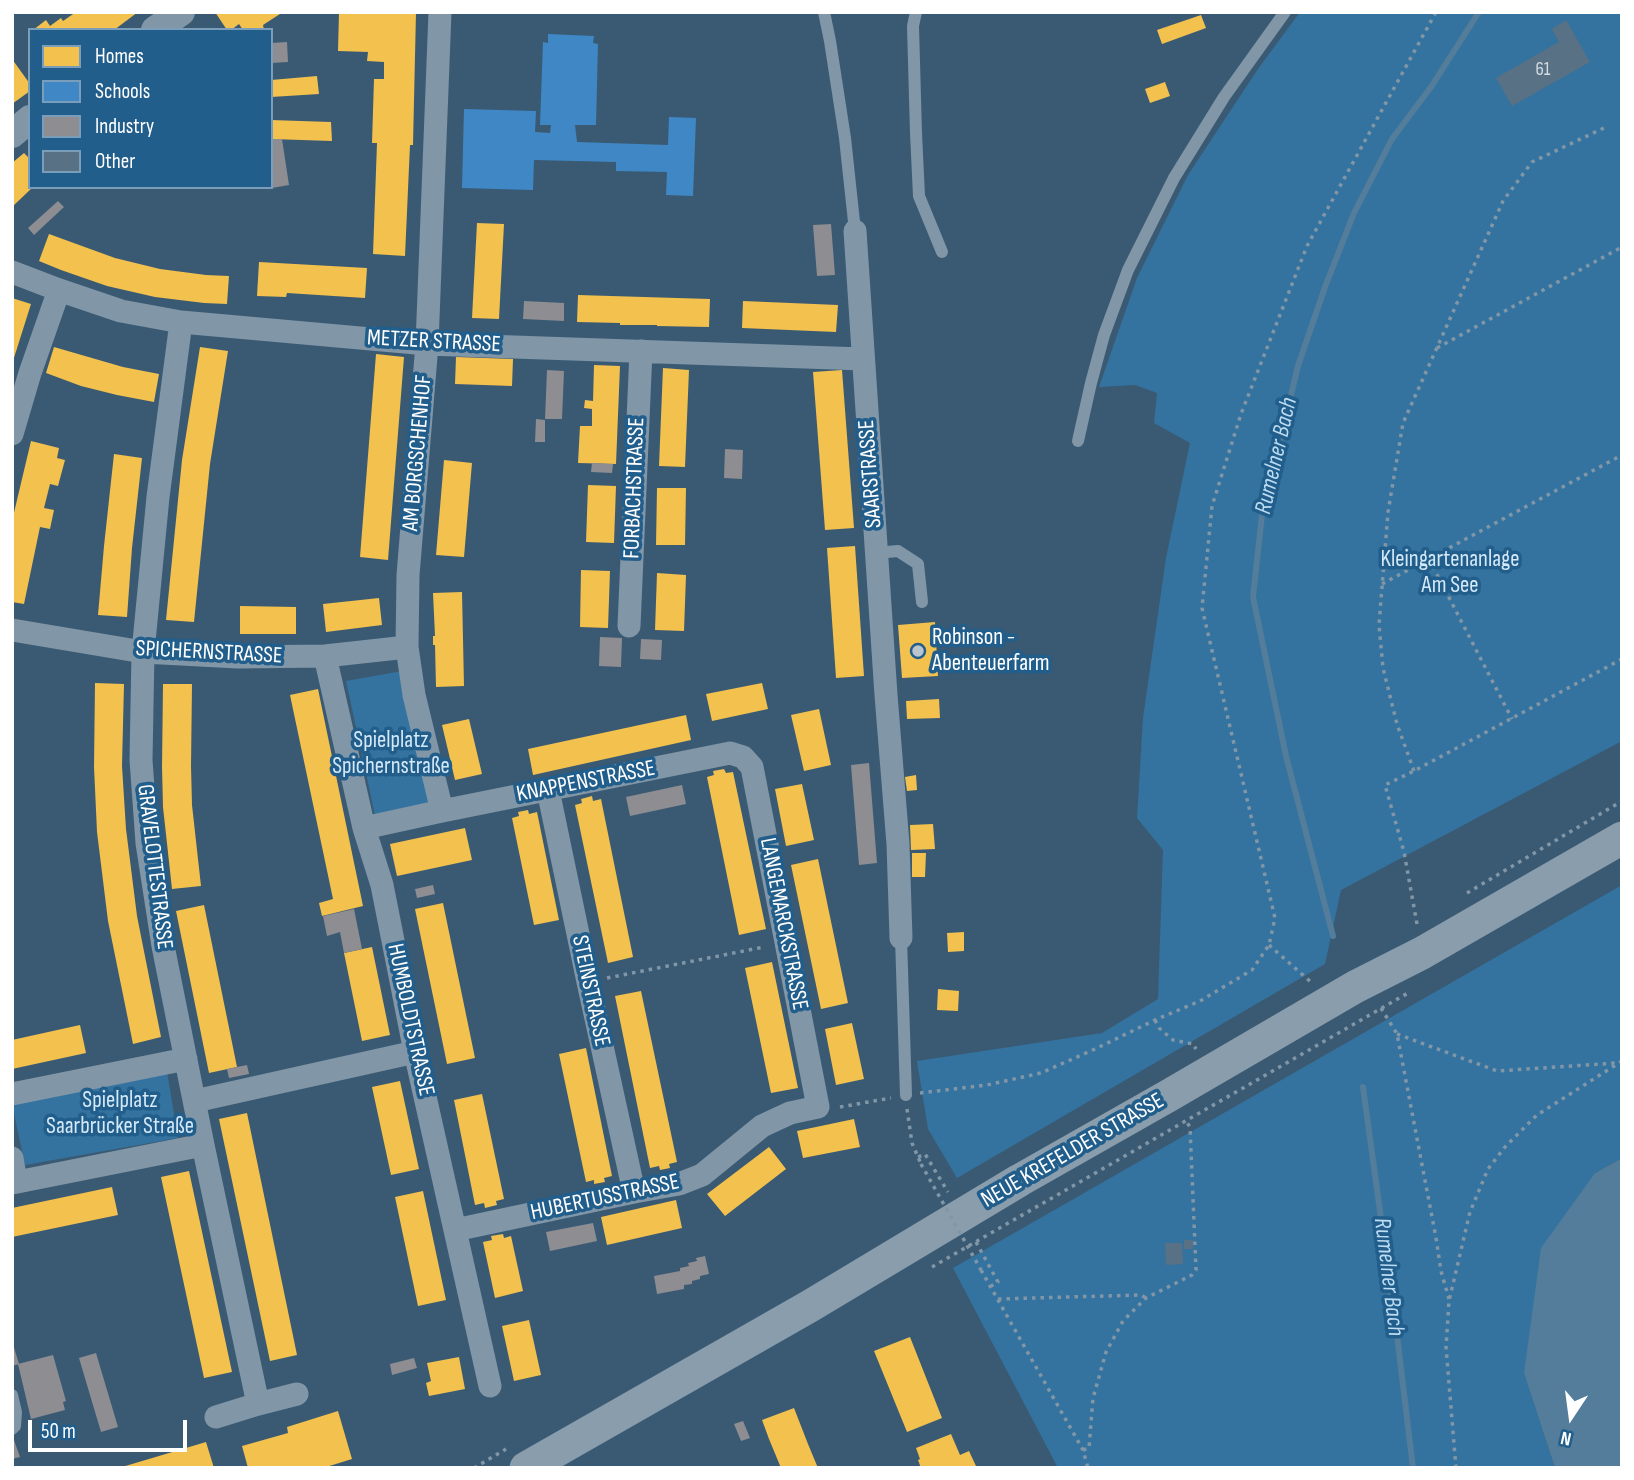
<!DOCTYPE html>
<html>
<head>
<meta charset="utf-8">
<style>
  body { margin:0 }
  #map { position:relative; width:1634px; height:1480px; overflow:hidden; background:#3a5a73; font-family:"Sofia Sans Condensed",sans-serif }
  canvas { display:block }
  .frame { position:absolute; inset:0; border:14px solid #fff; pointer-events:none }
  .legend { position:absolute; left:28px; top:28px; width:245px; height:161px; box-sizing:border-box; background:#225e8b; border:2px solid #7a9eb9; margin:0; padding:9px 12px; list-style:none; font-size:21px; color:#fff }
  .legend li { display:flex; align-items:center; gap:14px; height:35px }
  .legend b { width:35px; border:2px solid #7a9eb9 }
  .north { position:absolute; left:1536px; top:1382px; width:70px; height:70px; -webkit-text-stroke:5px #225e8b; paint-order:stroke; rotate:193deg; font-size:19px; font-weight:700; line-height:28px; text-align:center; color:#fff }
  .north::after { content:''; display:block; margin:auto; width:24px; height:32px; background:#fff; clip-path:polygon(50% 0,100% 100%,50% 72%,0 100%) }
  .scale { position:absolute; left:28px; top:1420px; width:159px; height:32px; box-sizing:border-box; border:4px solid #fff; border-top:0; padding-left:9px; font-size:21px; line-height:24px; white-space:nowrap; color:#fff; -webkit-text-stroke:5px #225e8b; paint-order:stroke }
</style>
</head>
<body>
<div id="map">
<canvas width="1634" height="1480"></canvas>
<div class="frame"></div>
<ul class="legend">
<li><b style="height:19px;background:#f2c14e"></b>Homes</li>
<li><b style="height:19px;background:#3f88c5"></b>Schools</li>
<li><b style="height:19px;background:#8d8d92"></b>Industry</li>
<li><b style="height:19px;background:#587185"></b>Other</li>
</ul>
<div class="north">N</div>
<div class="scale">50 m</div>
</div>
<script>
const ctx = document.querySelector('canvas').getContext('2d');
ctx.lineJoin = 'round';
function fillPath(path, color) {
  ctx.fillStyle = color;
  ctx.fill(path, 'evenodd');
}
function shape(rows) {
  const path = new Path2D();
  for (const r of rows) {
    path.moveTo(r[0], r[1]);
    for (let i = 2; i < r.length; i += 2) path.lineTo(r[i], r[i + 1]);
  }
  return path;
}
function strokePath(path, color, width, dash) {
  ctx.strokeStyle = color;
  ctx.lineWidth = width;
  ctx.lineCap = dash ? 'butt' : 'round';
  ctx.setLineDash(dash || []);
  ctx.stroke(path);
}
function label(font, color, halo, rows, align = 'center') {
  ctx.font = font + ' "Sofia Sans Condensed",sans-serif';
  ctx.lineWidth = 7;
  ctx.setLineDash([]);
  ctx.textBaseline = 'middle';
  ctx.strokeStyle = halo;
  ctx.fillStyle = color;
  for (const [text, x, y, turn = 0] of rows) {
    ctx.save();
    ctx.translate(x, y);
    ctx.rotate((+turn || 0) * Math.PI / 180);
    ctx.textAlign = isNaN(turn) ? turn : align;
    if (halo) ctx.strokeText(text, 0, 0);
    ctx.fillText(text, 0, 0);
    ctx.restore();
  }
}
const green = shape([
  [1300,12,1622,12,1622,741,1341,890,1325,964,957,1178,928,1129,917,1061,1102,1033,1158,999,1163,850,1137,818,1143,718,1166,558,1190,443,1154,423,1157,393,1135,385,1099,387,1137,278,1188,175,1258,69],
  [402,671,432,805,375,815,346,681],
  [1622,885,1622,1158,1595,1173,1524,1372,1555,1468,1058,1468,953,1268],
  [167,1072,178,1138,25,1165,12,1104]
]);
const water = shape([
  [1622,1158,1622,1468,1555,1468,1524,1373,1541,1248,1595,1173]
]);
const homes = shape([
  [76,12,138,12,114,30,33,30,46,20,50,26,61,18,63,21],
  [215,12,283,12,263,25,264,30,243,30,239,24,231,30,227,30],
  [339,12,416,12,413,145,410,145,405,256,373,254,377,143,372,143,374,79,384,79,384,62,367,61,368,52,338,51],
  [1201,15,1206,28,1162,44,1157,30],
  [12,59,30,84,30,91,12,104],
  [317,76,319,94,271,97,271,80],
  [1165,82,1170,96,1150,103,1145,89],
  [271,120,331,122,332,141,271,139],
  [24,153,30,159,30,187,33,187,12,207,12,163],
  [477,223,504,224,499,319,472,318],
  [49,234,115,258,160,269,206,275,229,276,227,304,204,303,155,297,107,286,61,270,39,261],
  [259,262,367,268,365,298,287,293,286,297,257,296],
  [578,295,710,299,709,327,657,326,657,325,620,325,620,323,577,322],
  [12,298,31,304,13,361,12,361],
  [743,301,838,305,836,332,742,328],
  [54,347,123,367,159,374,154,402,117,395,81,386,46,373],
  [200,347,228,351,210,464,194,622,166,620,182,460],
  [376,354,404,357,388,560,360,557],
  [456,357,513,359,512,386,455,384],
  [594,365,620,366,616,464,578,463,580,426,592,426,592,409,584,408,585,400,593,401],
  [663,368,689,370,685,467,659,466],
  [842,370,854,528,825,530,813,372],
  [31,441,59,448,57,458,65,460,58,486,50,484,44,508,54,510,50,529,40,527,24,604,12,602,12,521],
  [114,454,142,458,132,548,127,617,98,615,104,546],
  [444,460,472,463,464,557,436,555],
  [588,485,616,486,614,543,586,542],
  [657,488,686,488,685,545,656,545],
  [855,546,864,676,836,678,827,548],
  [581,570,610,571,608,628,580,627],
  [657,573,686,575,684,631,655,630],
  [462,592,464,686,436,687,435,645,433,645,433,636,435,636,433,593],
  [379,598,382,625,326,632,323,604],
  [240,606,296,607,296,634,240,634],
  [935,622,938,676,902,678,898,625],
  [95,683,124,684,122,766,126,829,137,916,161,1037,133,1044,108,921,97,832,94,767],
  [762,683,768,709,712,721,706,694],
  [163,684,192,684,191,766,192,805,201,886,172,889,163,807,162,767],
  [318,689,363,906,322,916,319,903,333,899,290,695],
  [939,699,940,718,907,719,906,701],
  [819,709,831,765,804,771,791,715],
  [686,715,691,740,533,775,528,749],
  [469,719,482,774,455,780,442,725],
  [724,769,726,773,733,772,766,929,739,935,707,777,714,775,713,771],
  [916,775,917,790,907,791,905,777],
  [802,784,814,840,786,846,775,789],
  [592,796,593,801,601,799,633,957,608,963,575,805,582,803,581,799],
  [528,810,529,814,537,812,559,920,534,925,512,818,519,816,518,812],
  [933,824,935,849,911,850,910,825],
  [465,828,472,860,397,876,390,844],
  [912,853,926,853,925,877,912,877],
  [818,859,848,1003,821,1009,791,865],
  [443,903,475,1058,447,1064,415,909],
  [204,905,237,1067,209,1073,176,911],
  [964,932,964,951,948,952,947,933],
  [372,947,390,1035,362,1041,344,953],
  [772,962,798,1088,771,1093,745,968],
  [938,989,959,991,958,1011,937,1010],
  [641,991,677,1162,669,1164,670,1168,660,1170,659,1166,650,1168,615,996],
  [852,1023,864,1079,836,1085,825,1029],
  [80,1025,86,1053,12,1069,12,1040],
  [586,1048,612,1176,604,1178,605,1182,594,1184,594,1180,586,1182,559,1054],
  [400,1081,419,1169,391,1175,372,1087],
  [482,1094,504,1199,496,1201,497,1205,485,1208,484,1203,475,1205,454,1100],
  [247,1113,297,1355,270,1361,219,1119],
  [854,1119,860,1147,803,1158,797,1131],
  [769,1147,786,1169,725,1216,707,1194],
  [189,1171,232,1372,204,1378,161,1177],
  [112,1187,118,1215,12,1237,12,1208],
  [423,1191,446,1300,418,1306,395,1197],
  [676,1200,682,1228,607,1245,601,1217],
  [503,1234,504,1238,511,1236,523,1291,495,1298,483,1242,492,1240,491,1236],
  [529,1320,541,1375,514,1381,502,1326],
  [910,1337,942,1418,907,1432,874,1351],
  [459,1357,465,1389,429,1396,426,1383,431,1381,427,1363],
  [794,1408,808,1444,818,1468,781,1468,769,1439,762,1420],
  [338,1411,352,1459,323,1468,248,1468,242,1446,288,1433,287,1427],
  [951,1434,960,1455,969,1451,976,1466,973,1468,921,1468,918,1460,920,1459,916,1448],
  [206,1442,214,1468,122,1468,122,1467]
]);
const schools = shape([
  [548,34,594,36,593,43,598,44,596,125,575,125,577,142,668,145,669,117,696,118,693,196,666,195,667,172,616,171,616,162,534,160,533,190,462,188,464,109,536,111,535,132,550,133,551,125,540,125,543,42,548,43]
]);
const industry = shape([
  [287,42,288,62,271,63,271,43],
  [271,139,282,139,289,185,272,188],
  [58,201,64,207,34,235,28,228],
  [831,224,835,275,817,276,813,225],
  [524,301,564,303,564,321,523,319],
  [547,370,564,371,562,419,545,419],
  [536,419,545,420,545,442,535,442],
  [725,449,743,450,742,479,724,478],
  [592,463,613,464,612,473,591,472],
  [600,637,622,638,621,667,599,666],
  [641,639,662,640,661,660,640,659],
  [869,763,877,863,859,865,851,765],
  [682,785,686,804,630,816,626,797],
  [433,885,435,894,417,898,415,889],
  [354,909,362,949,344,953,340,932,327,936,323,916],
  [247,1065,249,1074,229,1078,227,1069],
  [593,1223,597,1241,550,1251,546,1232],
  [705,1256,709,1274,700,1276,700,1279,692,1281,692,1284,684,1285,684,1289,657,1294,654,1276,680,1271,680,1268,689,1266,688,1263,697,1261,696,1258],
  [12,1341,19,1364,12,1366],
  [96,1353,118,1427,101,1432,79,1358],
  [53,1355,66,1401,63,1402,65,1410,31,1419,18,1364],
  [414,1358,417,1368,392,1375,390,1364],
  [743,1421,750,1438,741,1441,734,1424],
  [14,1440,20,1457,12,1459,12,1441]
]);
const stream = shape([
  [1333,936,1286,756,1253,597,1262,515,1298,366,1325,287,1354,213,1392,139,1431,87,1479,12],
  [1363,1087,1397,1335,1413,1468]
]);
const building = shape([
  [1566,20,1590,62,1512,106,1496,78,1559,42,1552,29],
  [1184,1240,1193,1240,1193,1249,1184,1249],
  [1165,1243,1182,1243,1183,1264,1166,1265]
]);
const path = shape([
  [1437,348,1622,247],
  [1429,559,1512,719],
  [1382,584,1622,455],
  [1414,771,1397,724,1383,668,1379,625,1388,512,1403,423,1503,201,1532,162,1606,127],
  [1467,893,1622,801],
  [1417,924,1404,852,1385,785,1414,771,1622,659],
  [1269,945,1312,983],
  [607,978,764,947],
  [1381,1008,1397,1034,1436,1238,1441,1271,1449,1299],
  [1155,1020,1159,1028,1173,1040,1193,1044,1196,1049],
  [1397,1034,1497,1071,1616,1063],
  [920,1093,987,1085,1041,1073,1095,1049,1155,1020,1200,1001,1252,970,1269,945,1275,918,1202,608,1212,506,1241,414,1307,246,1436,12],
  [840,1107,891,1098],
  [907,1109,912,1143,921,1164],
  [918,1157,925,1154,948,1192],
  [976,1242,998,1282,991,1286],
  [932,1267,1408,993],
  [981,1270,1083,1450,1088,1468],
  [998,1299,1141,1295,1146,1298],
  [1083,1450,1089,1448,1093,1398,1106,1352,1123,1321,1146,1298,1192,1275,1196,1270,1190,1127,1186,1121],
  [474,1468,506,1449],
  [1456,1468,1446,1347,1449,1301,1470,1212,1488,1169,1505,1147,1537,1115,1622,1061]
]);
const service = shape([
  [824,12,830,41,845,138,855,231],
  [916,12,913,26,916,133,919,196,942,252],
  [1078,441,1091,383,1104,335,1128,270,1174,178,1224,97,1285,12],
  [876,553,898,551,918,564,922,602],
  [901,938,906,1095],
  [12,1395,16,1412,15,1426,12,1429]
]);
const minor = shape([
  [440,12,427,344,408,575,407,647,414,695,442,811],
  [855,231,886,695,898,844,901,938],
  [12,272,59,290,121,311,181,322,427,344,863,359],
  [181,322,158,497,143,652,141,760,147,843,163,946,203,1145,258,1404,216,1417],
  [12,434,30,373,59,290],
  [629,626,641,351],
  [12,630,143,652,238,657,325,656,407,647],
  [325,656,364,828,382,885,415,1052,490,1386],
  [548,790,588,982,634,1192],
  [364,828,442,811,730,753,743,757,752,767,818,1107,790,1113,762,1126,702,1175,679,1184,634,1192,455,1230],
  [12,1094,186,1059],
  [195,1101,415,1052],
  [12,1158,16,1182],
  [12,1183,203,1145],
  [258,1404,297,1394]
]);
const tertiary = shape([
  [155,30,181,12],
  [12,134,30,119]
]);
const secondary = shape([
  [526,1468,810,1306,1020,1180,1168,1096,1355,987,1422,953,1622,838]
]);
const pathBridge = shape([
  [921,1164,981,1270]
]);
const markers = [
  [918,651,7,"#bac5ce"]
];
const numberNames = [
  ["61",1543,70]
];
const streetNames = [
  ["METZER STRASSE",434,342,3],
  ["AM BORGSCHENHOF",418,453,-85],
  ["SAARSTRASSE",871,474,-94],
  ["FORBACHSTRASSE",635,488,-88],
  ["SPICHERNSTRASSE",209,653,3],
  ["KNAPPENSTRASSE",586,782,-11],
  ["GRAVELOTTESTRASSE",154,867,83],
  ["LANGEMARCKSTRASSE",783,924,79],
  ["STEINSTRASSE",590,991,78],
  ["HUMBOLDTSTRASSE",410,1020,78],
  ["NEUE KREFELDER STRASSE",1073,1151,-30],
  ["HUBERTUSSTRASSE",605,1198,-12]
];
const parkNames = [
  ["Kleingartenanlage",1450,560],
  ["Am See",1450,586],
  ["Spielplatz",391,741],
  ["Spichernstraße",391,767],
  ["Spielplatz",120,1101],
  ["Saarbrücker Straße",120,1127]
];
const poiNames = [
  ["Robinson -",932,638],
  ["Abenteuerfarm",932,664]
];
const waterNames = [
  ["Rumelner Bach",1277,456,-77],
  ["Rumelner Bach",1388,1277,83]
];
fillPath(green, '#34739f');
fillPath(water, '#537d9a');
fillPath(homes, '#f2c14e');
fillPath(schools, '#3f88c5');
fillPath(industry, '#8d8d92');
strokePath(stream, '#537d9a', 6);
fillPath(building, '#587185');
strokePath(path, '#8196a7', 3.5, [3.5, 5]);
strokePath(service, '#8196a7', 12);
strokePath(minor, '#8196a7', 23);
strokePath(tertiary, '#8196a7', 28);
strokePath(secondary, '#899dac', 33);
strokePath(pathBridge, '#8196a7', 3.5, [3.5, 5]);
for (const [x, y, r, color] of markers) {
  const dot = new Path2D();
  dot.arc(x, y, r, 0, 2 * Math.PI);
  ctx.fillStyle = color;
  ctx.fill(dot);
  strokePath(dot, '#225e8b', 2.5);
}
label('19px', '#d5dce0', null, numberNames);
label('23px', '#fff', '#225e8b', streetNames);
label('23px', '#d4e9f8', '#225e8b', parkNames);
label('23px', '#fff', '#225e8b', poiNames, 'left');
label('italic 24px', '#bbdcf2', '#225e8b', waterNames);
</script>
</body>
</html>
